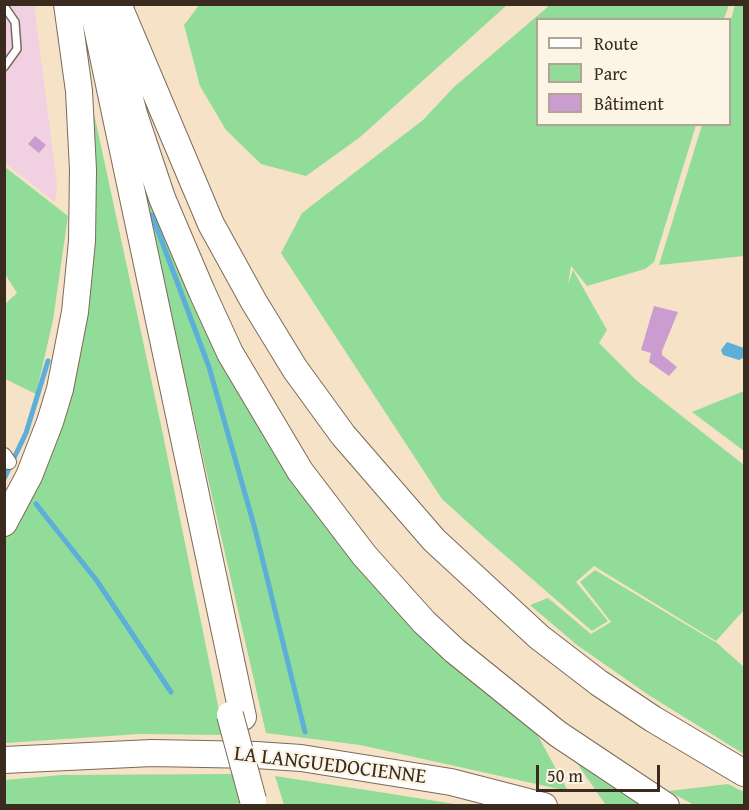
<!DOCTYPE html>
<html>
<head>
<meta charset="utf-8">
<style>
  body { margin:0 }
  #map { position:relative; width:749px; height:810px; overflow:hidden; background:#f6e2c6; font-family:"Gentium Book Plus",serif }
  canvas { display:block }
  .frame { position:absolute; inset:0; border:6px solid #3b2a1e; pointer-events:none }
  .legend { position:absolute; left:536px; top:18px; width:195px; height:108px; box-sizing:border-box; background:#fcf5e5; border:2px solid #afa495; margin:0; padding:8px 10px; list-style:none; font-size:18px; color:#3b2a1e }
  .legend li { display:flex; align-items:center; gap:12px; height:30px }
  .legend b { width:30px; border:2px solid #afa495 }
  .scale { position:absolute; left:536px; top:765px; width:124px; height:27px; box-sizing:border-box; border:3px solid #3b2a1e; border-top:0; padding-left:8px; font-size:18px; line-height:21px; white-space:nowrap; color:#3b2a1e; -webkit-text-stroke:4px #fcf5e5; paint-order:stroke }
</style>
</head>
<body>
<div id="map">
<canvas width="749" height="810"></canvas>
<div class="frame"></div>
<ul class="legend">
<li><b style="height:8px;background:#fff"></b>Route</li>
<li><b style="height:16px;background:#91dc98"></b>Parc</li>
<li><b style="height:16px;background:#ca9cd0"></b>Bâtiment</li>
</ul>
<div class="scale">50 m</div>
</div>
<script>
const ctx = document.querySelector('canvas').getContext('2d');
ctx.lineJoin = 'round';
function fillPath(path, color) {
  ctx.fillStyle = color;
  ctx.fill(path, 'evenodd');
}
function shape(rows) {
  const path = new Path2D();
  for (const r of rows) {
    path.moveTo(r[0], r[1]);
    for (let i = 2; i < r.length; i += 2) path.lineTo(r[i], r[i + 1]);
  }
  return path;
}
function strokePath(path, color, width, dash) {
  ctx.strokeStyle = color;
  ctx.lineWidth = width;
  ctx.lineCap = dash ? 'butt' : 'round';
  ctx.setLineDash(dash || []);
  ctx.stroke(path);
}
function label(font, color, halo, rows, align = 'center') {
  ctx.font = font + ' "Gentium Book Plus",serif';
  ctx.lineWidth = 4.5;
  ctx.setLineDash([]);
  ctx.textBaseline = 'middle';
  ctx.strokeStyle = halo;
  ctx.fillStyle = color;
  for (const [text, x, y, turn = 0] of rows) {
    ctx.save();
    ctx.translate(x, y);
    ctx.rotate((+turn || 0) * Math.PI / 180);
    ctx.textAlign = isNaN(turn) ? turn : align;
    if (halo) ctx.strokeText(text, 0, 0);
    ctx.fillText(text, 0, 0);
    ctx.restore();
  }
}
const built = shape([
  [4,5,34,5,57,185,55,202,5,163]
]);
const green = shape([
  [200,4,507,4,507,5,359,138,306,176,261,164,226,130,200,86,184,25],
  [550,5,729,5,724,19,538,20,538,124,696,125,654,262,645,269,587,286,571,266,568,284,573,270,607,330,599,343,636,380,744,465,744,610,716,641,594,566,576,582,608,621,592,631,485,538,442,499,281,253,302,213,423,120,454,87],
  [735,5,743,5,744,23,744,256,659,265,702,125,730,124,730,23],
  [87,94,95,118,161,425,224,735,140,734,5,743,5,536,28,494,51,441],
  [130,137,298,483,531,723,568,791,360,745,266,733],
  [5,167,68,216,53,320,36,394,5,379,5,304,17,293,5,274],
  [744,391,744,451,692,412],
  [595,570,717,643,744,667,744,754,650,696,577,645,530,605,548,598,591,634,611,622,580,582],
  [570,753,649,805,605,804],
  [232,774,240,805,5,805,5,780,62,775],
  [275,776,379,792,461,805,284,805],
  [728,784,744,792,744,805,694,805,669,791]
]);
const water = shape([
  [727,342,744,348,743,358,739,360,723,355,721,350]
]);
const stream = shape([
  [152,215,209,367,255,529,305,732],
  [4,479,26,433,48,361],
  [36,504,97,581,171,692]
]);
const building = shape([
  [35,136,46,145,39,153,28,144],
  [654,306,678,312,662,351,662,355,677,367,669,376,649,362,651,353,641,350]
]);
const lane = shape([
  [4,6,15,22,17,49,4,67]
]);
const street = shape([
  [4,455,9,462]
]);
const highway = shape([
  [92,4,243,717],
  [118,4,211,224,254,302,295,369,343,435,434,540,539,637,599,683,653,719,744,773],
  [110,22,134,114,162,198,202,292,230,353,300,471,364,555,424,622,455,651,558,734,666,806],
  [4,523,29,476,50,422,60,389,75,312,82,241,83,170,79,91,67,4],
  [4,760,152,753,256,755,301,758,451,782,544,806]
]);
const highwayBridge = shape([
  [230,715,253,800]
]);
const streetNames = [
  ["LA LANGUEDOCIENNE",330,766,7]
];
fillPath(built, '#f1d0e2');
fillPath(green, '#91dc98');
fillPath(water, '#5daed8');
strokePath(stream, '#5daed8', 5);
fillPath(building, '#ca9cd0');
strokePath(lane, '#7c6a59', 10);
strokePath(street, '#7c6a59', 16);
strokePath(highway, '#7c6a59', 28);
strokePath(lane, '#fff', 7);
strokePath(street, '#fff', 14);
strokePath(highway, '#fff', 26);
strokePath(highwayBridge, '#7c6a59', 28, []);
strokePath(highwayBridge, '#fff', 26);
label('21px', '#3b2a1e', '#fcf5e5', streetNames);
</script>
</body>
</html>
